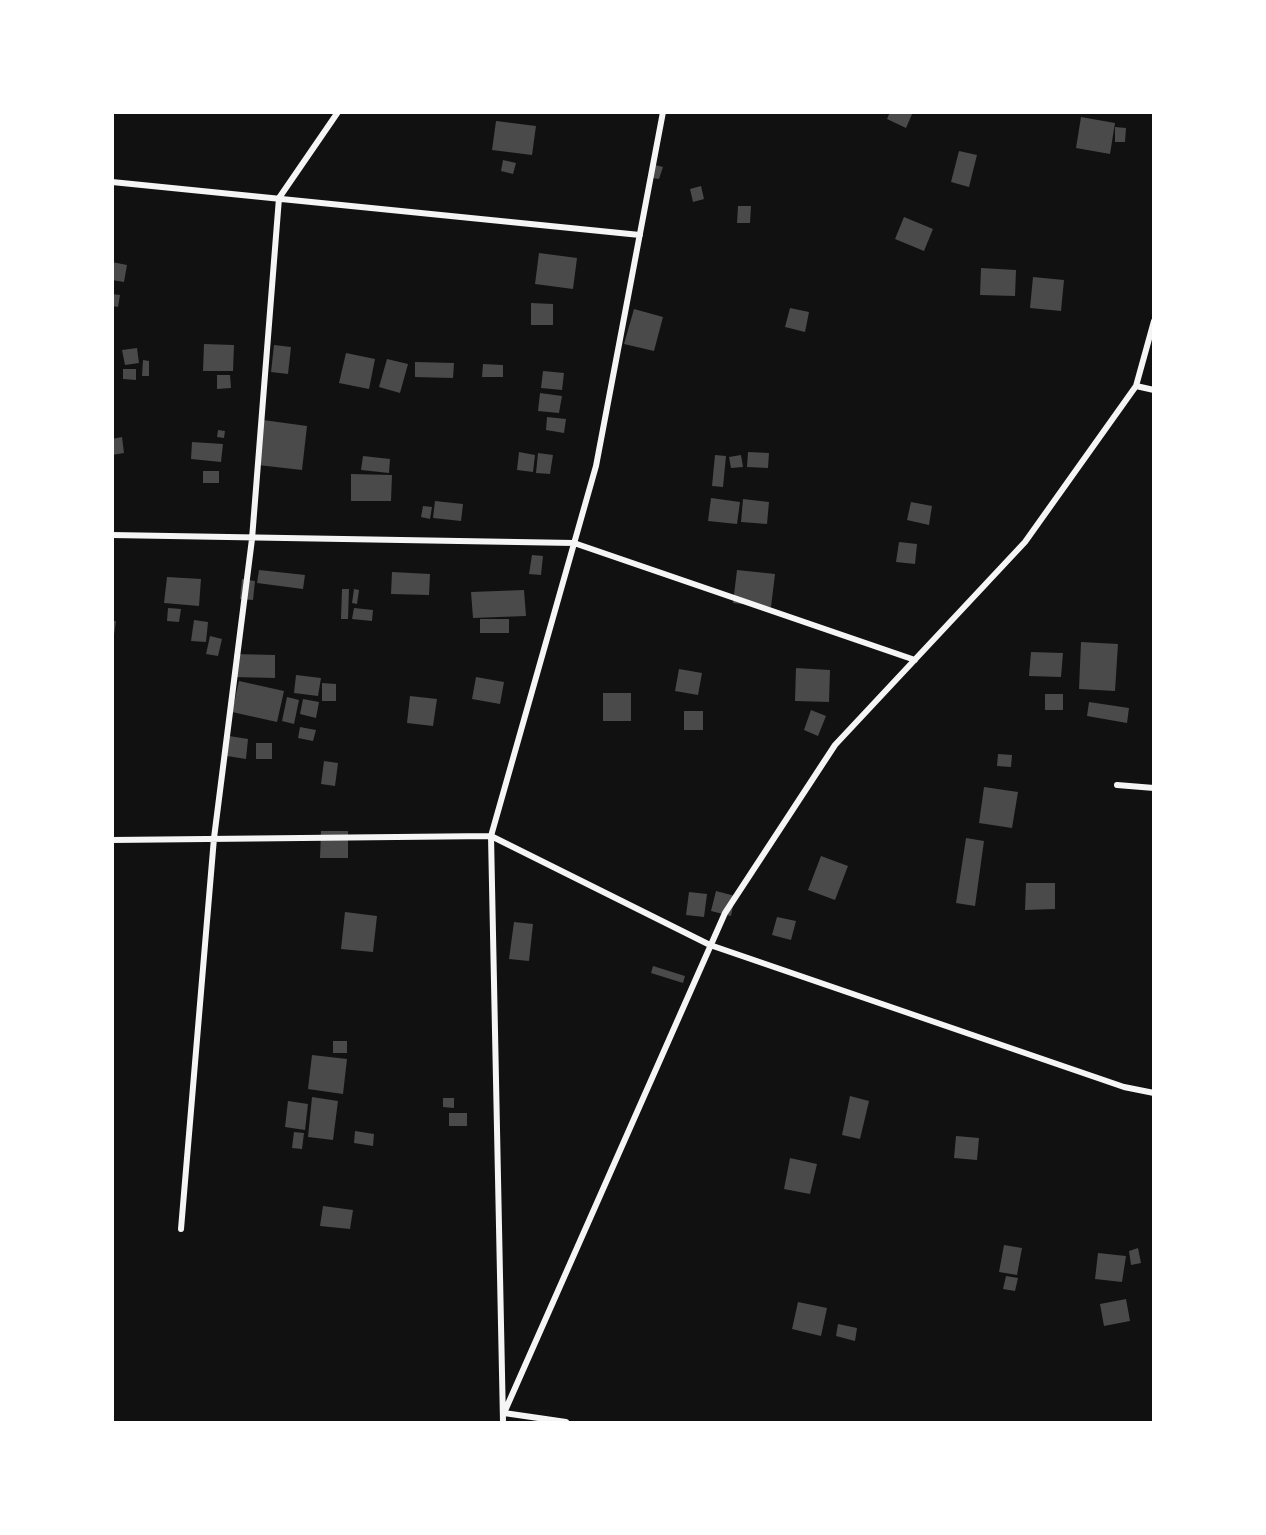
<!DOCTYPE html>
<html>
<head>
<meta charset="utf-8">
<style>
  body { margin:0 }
  #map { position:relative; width:1266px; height:1535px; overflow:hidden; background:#111; font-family:"DM Sans",sans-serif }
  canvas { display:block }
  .frame { position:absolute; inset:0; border:114px solid #fff; pointer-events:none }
</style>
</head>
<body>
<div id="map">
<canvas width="1266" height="1535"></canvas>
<div class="frame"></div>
</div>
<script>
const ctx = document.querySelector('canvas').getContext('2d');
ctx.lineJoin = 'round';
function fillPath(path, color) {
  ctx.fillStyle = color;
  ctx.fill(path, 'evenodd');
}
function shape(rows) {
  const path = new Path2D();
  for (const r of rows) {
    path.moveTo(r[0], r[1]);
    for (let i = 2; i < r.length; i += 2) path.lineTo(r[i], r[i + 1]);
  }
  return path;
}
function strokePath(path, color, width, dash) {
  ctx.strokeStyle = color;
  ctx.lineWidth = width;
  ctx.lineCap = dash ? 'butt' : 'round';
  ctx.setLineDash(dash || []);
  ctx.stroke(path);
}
const building = shape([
  [890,112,913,112,906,128,887,119],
  [1081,117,1115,123,1110,154,1076,148],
  [496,121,536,126,532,155,492,150],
  [1115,127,1126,128,1125,142,1115,142],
  [959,151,977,155,969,187,951,182],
  [503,160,516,163,513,174,501,171],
  [655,165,663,167,659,179,652,178],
  [701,186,704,199,693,202,690,189],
  [738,206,751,206,750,223,737,223],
  [904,217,933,229,924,251,895,239],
  [539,253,577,258,573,289,535,284],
  [112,262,127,265,124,282,112,280],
  [981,268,1016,270,1015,296,980,295],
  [1033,277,1064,280,1061,311,1030,308],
  [112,294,120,295,118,307,112,306],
  [531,303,553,304,553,325,531,325],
  [790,308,809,312,805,332,785,327],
  [634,309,663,317,654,351,624,344],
  [204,344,234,345,233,371,203,371],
  [274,345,291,347,288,374,271,372],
  [137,348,139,363,125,365,122,350],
  [346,353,375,359,369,389,339,383],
  [387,359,408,364,400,393,379,387],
  [143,360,149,361,149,376,142,376],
  [415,362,454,363,453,378,415,377],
  [483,364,503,365,503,377,482,377],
  [123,369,136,369,136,380,123,379],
  [543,371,564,373,562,390,541,388],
  [217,375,230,375,231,388,217,389],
  [540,393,562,396,559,413,538,411],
  [547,417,566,419,564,433,546,430],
  [263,420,307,426,302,470,258,465],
  [218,430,225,431,224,438,217,437],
  [122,437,124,453,112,455,112,439],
  [192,442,223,444,221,462,191,459],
  [519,452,535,455,533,472,517,470],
  [748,452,769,453,768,468,747,467],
  [538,453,553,455,550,474,536,473],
  [715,455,726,456,723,487,712,486],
  [741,455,743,467,731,468,729,457],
  [363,456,390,459,389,473,361,470],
  [203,471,219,471,219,483,203,483],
  [351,474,392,475,391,501,351,501],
  [711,498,740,502,737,524,708,521],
  [743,499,769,502,767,524,741,522],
  [435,501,463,504,461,521,433,518],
  [911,502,932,506,929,525,907,520],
  [423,506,432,507,430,519,421,517],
  [899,542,917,544,915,564,896,562],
  [532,555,543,556,541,575,529,574],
  [259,570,305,575,303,589,257,583],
  [737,570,775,574,771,607,733,603],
  [392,572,430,574,429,595,391,594],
  [167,577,201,579,199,606,164,603],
  [242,579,255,581,253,600,240,599],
  [342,589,349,589,348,619,341,619],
  [354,589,359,590,357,604,352,603],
  [524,590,526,616,473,618,471,592],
  [168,608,181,609,179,622,167,621],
  [354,608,373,610,372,621,352,619],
  [480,619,509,619,509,633,480,633],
  [194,620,208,622,206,642,191,641],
  [112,621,116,621,114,635,112,635],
  [210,636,222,639,218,656,206,654],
  [1081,642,1118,644,1115,691,1079,689],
  [1031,652,1063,653,1061,677,1029,676],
  [234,654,275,655,275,678,234,677],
  [796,668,830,670,829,702,795,701],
  [679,669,702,673,698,695,675,691],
  [296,675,321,678,318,696,294,693],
  [476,677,504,682,500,704,472,699],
  [239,681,284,691,277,722,232,712],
  [322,683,336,684,336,701,322,701],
  [603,693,631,693,631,721,603,721],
  [1045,694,1063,694,1063,710,1045,710],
  [410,696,437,699,433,726,407,723],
  [287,697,299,700,294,724,282,721],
  [303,699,319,702,316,718,300,714],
  [1089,702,1129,708,1127,723,1087,716],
  [811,710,826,716,818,736,804,730],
  [684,711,703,711,703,730,684,730],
  [300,727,316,730,313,741,298,738],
  [229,736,248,739,246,759,227,756],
  [256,743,272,743,272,759,256,759],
  [998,754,1012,755,1011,767,997,766],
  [324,761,338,763,335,786,321,784],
  [984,787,1018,792,1012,828,979,823],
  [321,831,348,831,348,858,320,858],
  [966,838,984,841,975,906,956,903],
  [821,856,848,866,835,900,808,890],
  [1026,883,1055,883,1055,909,1025,910],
  [716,891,735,896,731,916,711,911],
  [689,892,707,894,704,917,686,915],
  [345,912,377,916,373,952,341,949],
  [777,917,796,921,791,940,772,935],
  [514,922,533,924,529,961,509,959],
  [653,966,685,976,683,983,651,973],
  [333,1041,347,1041,347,1053,333,1053],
  [312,1055,347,1059,343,1094,308,1089],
  [850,1096,869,1101,860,1139,842,1135],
  [312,1097,338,1101,333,1140,308,1137],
  [443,1098,454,1098,454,1108,443,1107],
  [288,1101,308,1104,305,1130,285,1127],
  [449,1113,467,1113,467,1126,449,1126],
  [355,1131,374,1134,373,1146,354,1143],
  [294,1132,304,1133,302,1149,292,1148],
  [956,1136,979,1138,977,1160,954,1158],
  [790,1158,817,1164,810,1194,784,1189],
  [323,1206,353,1210,350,1229,320,1226],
  [1004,1245,1022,1248,1017,1275,999,1272],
  [1138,1248,1141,1263,1131,1265,1129,1251],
  [1098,1253,1126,1256,1122,1282,1095,1279],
  [1006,1276,1018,1278,1015,1291,1003,1289],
  [1126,1299,1130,1321,1104,1326,1100,1304],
  [798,1302,827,1308,821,1336,792,1329],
  [838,1324,857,1328,855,1341,836,1336]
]);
const minor = shape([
  [112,182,640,235],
  [1136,386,1154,390],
  [112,535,574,543,915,660],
  [1117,785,1154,788],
  [112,840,491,836,710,945,1124,1087,1154,1093],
  [181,1229,214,838,252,539,279,198,338,112],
  [503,1422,491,836,596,466,663,112],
  [566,1422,504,1413,725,913,835,745,1025,542,1136,386,1154,321]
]);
fillPath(building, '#4a4a4a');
strokePath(minor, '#f5f5f5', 6);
</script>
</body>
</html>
